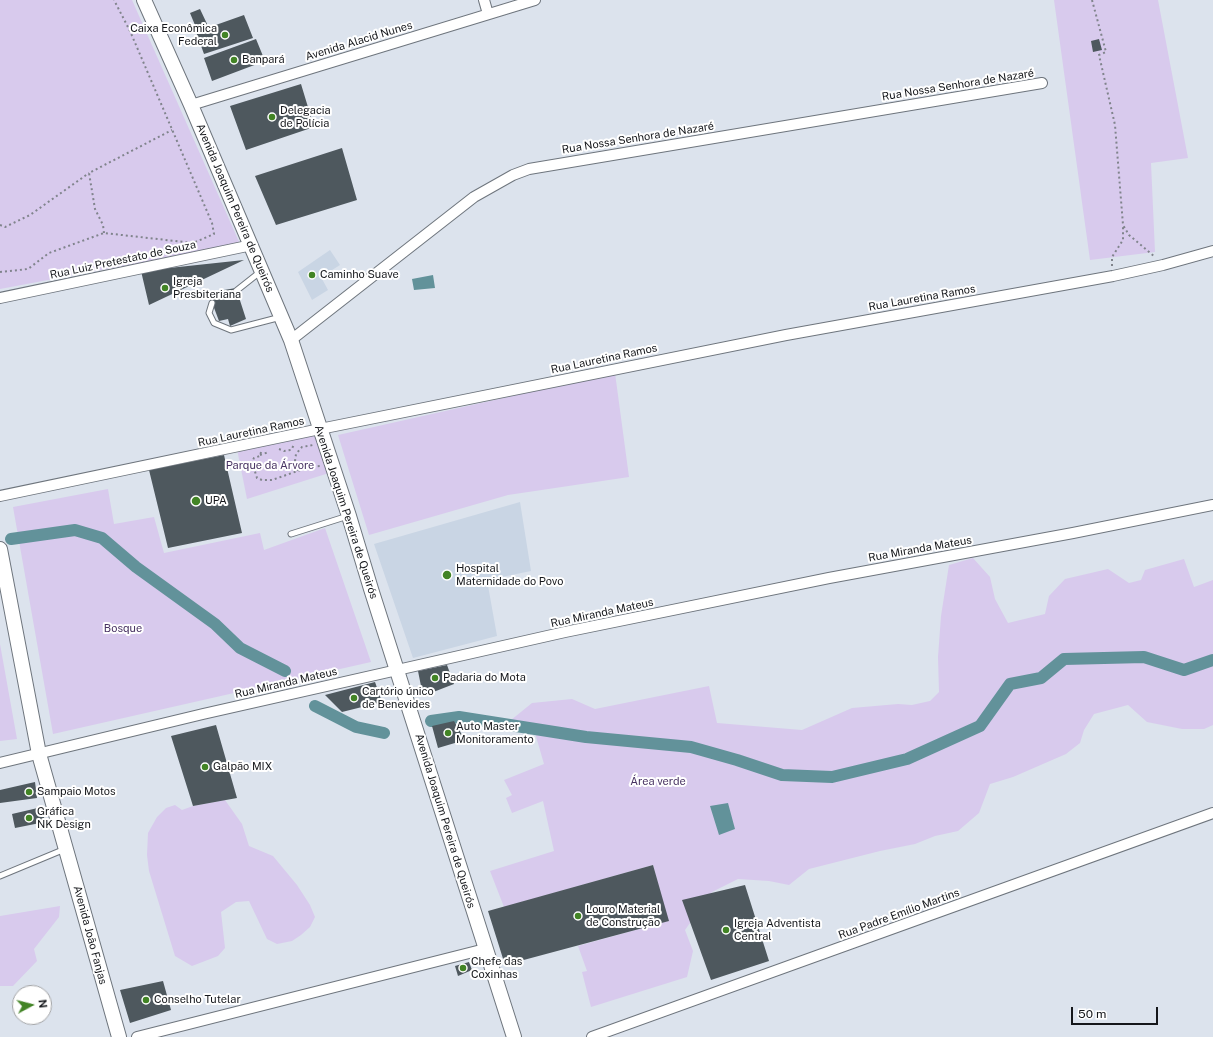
<!DOCTYPE html>
<html>
<head>
<meta charset="utf-8">
<style>
  body { margin:0 }
  #map { position:relative; width:1213px; height:1037px; overflow:hidden; background:#dce3ed; font-family:"Public Sans",sans-serif }
  canvas { display:block }
  .north { position:absolute; left:12px; top:985px; width:40px; height:40px; box-sizing:border-box; background:#fff; border:1px solid #a1a2a4; border-radius:50%; rotate:83deg; font-size:11px; font-weight:700; line-height:16px; text-align:center; color:#15171b }
  .north::after { content:''; display:block; margin:auto; width:14px; height:18px; background:#428425; clip-path:polygon(50% 0,100% 100%,50% 72%,0 100%) }
  .scale { position:absolute; left:1071px; top:1007px; width:87px; height:18px; box-sizing:border-box; border:2px solid #15171b; border-top:0; padding-left:5px; font-size:12px; line-height:14px; white-space:nowrap; color:#15171b; -webkit-text-stroke:3px #fff; paint-order:stroke }
</style>
</head>
<body>
<div id="map">
<canvas width="1213" height="1037"></canvas>
<div class="north">N</div>
<div class="scale">50 m</div>
</div>
<script>
const ctx = document.querySelector('canvas').getContext('2d');
ctx.lineJoin = 'round';
function fillPath(path, color) {
  ctx.fillStyle = color;
  ctx.fill(path, 'evenodd');
}
function shape(rows) {
  const path = new Path2D();
  for (const r of rows) {
    path.moveTo(r[0], r[1]);
    for (let i = 2; i < r.length; i += 2) path.lineTo(r[i], r[i + 1]);
  }
  return path;
}
function strokePath(path, color, width, dash) {
  ctx.strokeStyle = color;
  ctx.lineWidth = width;
  ctx.lineCap = dash ? 'butt' : 'round';
  ctx.setLineDash(dash || []);
  ctx.stroke(path);
}
function label(font, color, halo, rows, align = 'center') {
  ctx.font = font + ' "Public Sans",sans-serif';
  ctx.lineWidth = 4;
  ctx.setLineDash([]);
  ctx.textBaseline = 'middle';
  ctx.strokeStyle = halo;
  ctx.fillStyle = color;
  for (const [text, x, y, turn = 0] of rows) {
    ctx.save();
    ctx.translate(x, y);
    ctx.rotate((+turn || 0) * Math.PI / 180);
    ctx.textAlign = isNaN(turn) ? turn : align;
    if (halo) ctx.strokeText(text, 0, 0);
    ctx.fillText(text, 0, 0);
    ctx.restore();
  }
}
const built = shape([
  [330,250,340,265,321,277,328,290,312,300,298,272],
  [520,502,531,571,487,580,497,636,413,658,374,544]
]);
const green = shape([
  [0,0,132,0,240,244,0,289],
  [1054,0,1158,0,1188,158,1151,163,1155,252,1090,260],
  [615,373,629,477,508,495,369,535,338,435],
  [316,431,329,473,247,499,237,449],
  [108,489,114,524,154,517,164,553,260,533,264,550,325,528,371,662,53,734,13,507],
  [973,558,990,577,995,599,1008,623,1045,614,1049,596,1065,579,1108,569,1129,583,1141,580,1145,570,1184,559,1194,587,1213,580,1213,725,1204,729,1182,729,1147,722,1128,705,1094,714,1084,730,1080,743,1066,754,1013,777,990,784,979,813,958,831,935,836,915,844,880,851,809,869,789,885,769,881,738,879,712,892,685,930,693,951,687,977,591,1007,582,972,587,971,578,946,668,921,653,865,504,907,490,871,554,851,543,801,512,813,506,798,512,795,504,780,544,764,533,726,511,720,532,703,572,699,595,709,709,686,717,723,802,730,852,708,898,704,912,705,930,701,939,692,938,657,941,616,949,565],
  [0,644,17,739,0,741],
  [225,800,242,824,249,846,273,856,297,885,310,905,315,917,310,927,301,935,292,941,277,944,267,939,249,901,236,902,221,912,225,948,218,956,192,966,175,956,149,871,147,855,148,833,157,817,166,808,175,805,182,810,193,806],
  [60,906,59,917,34,949,37,961,13,986,0,986,0,916]
]);
const water = shape([
  [433,275,435,288,414,290,412,279],
  [728,803,735,829,719,835,710,806]
]);
const canal = shape([
  [11,539,75,530,102,538,136,567,215,624,240,648,285,671],
  [315,706,356,727,384,733],
  [431,721,459,717,586,737,691,747,737,760,782,775,832,777,907,759,980,726,1010,684,1041,678,1064,659,1144,657,1184,670,1213,660]
]);
const building = shape([
  [200,9,208,26,197,30,190,13],
  [244,15,253,38,204,54,196,32],
  [256,39,265,61,212,81,204,58],
  [1099,39,1102,50,1093,52,1091,41],
  [301,84,314,127,246,150,230,106],
  [342,148,357,200,276,225,255,176],
  [244,260,149,305,141,271],
  [236,288,246,319,230,326,228,319,219,321,210,297,221,291,223,297,226,296,224,290],
  [224,455,242,533,168,548,149,470],
  [447,665,454,684,423,696,418,671],
  [375,682,382,702,342,712,325,695],
  [454,721,465,740,438,748,432,726],
  [216,725,237,798,193,806,171,736],
  [35,782,37,798,0,803,0,790],
  [42,807,45,822,15,828,12,814],
  [653,865,669,921,505,965,488,911],
  [745,885,769,961,711,980,682,900],
  [469,962,472,970,458,976,455,966],
  [163,981,171,1010,130,1023,120,990]
]);
const path = shape([
  [1092,0,1106,52,1099,55,1115,125,1123,225,1129,235,1155,257],
  [0,225,5,227,30,215,89,173],
  [104,233,103,225,95,209,89,173,172,130],
  [1112,266,1112,257,1123,240,1123,226],
  [0,272,28,269,49,253,104,233,193,243,214,234,212,223,130,31,114,0],
  [279,449,284,451,291,450,294,445],
  [261,452,260,456,254,458,252,462,257,478,262,480,272,480,309,467,321,466],
  [260,455,269,452],
  [297,471,295,461,296,454,302,447,313,445]
]);
const lane = shape([
  [236,291,260,272],
  [212,303,209,313,214,323,231,330,281,317],
  [291,534,348,516],
  [0,876,65,849]
]);
const street = shape([
  [484,0,488,14],
  [191,105,535,0],
  [0,298,252,245],
  [291,340,474,197,513,175,529,169,1042,83],
  [0,496,320,429,786,335,1113,276,1163,265,1213,251],
  [0,763,203,714,565,632,829,578,1073,533,1213,505],
  [137,1037,485,949],
  [592,1037,1213,813]
]);
const secondary = shape([
  [144,0,191,105,291,340,349,516,371,589,514,1037],
  [0,549,39,754,119,1037]
]);
const markers = [
  [225,35,4,"#428425"],
  [234,60,4,"#428425"],
  [272,117,4,"#428425"],
  [312,275,4,"#428425"],
  [165,288,4,"#428425"],
  [196,501,5,"#428425"],
  [447,575,5,"#428425"],
  [435,678,4,"#428425"],
  [354,698,4,"#428425"],
  [448,733,4,"#428425"],
  [205,767,4,"#428425"],
  [29,792,4,"#428425"],
  [29,818,4,"#428425"],
  [578,916,4,"#428425"],
  [726,930,4,"#428425"],
  [463,968,4,"#428425"],
  [146,1000,4,"#428425"]
];
const poiNames = [
  ["Caixa Econômica",217,29,"right"],
  ["Federal",217,42,"right"],
  ["Banpará",242,60],
  ["Delegacia",280,111],
  ["de Polícia",280,124],
  ["Caminho Suave",320,275],
  ["Igreja",173,282],
  ["Presbiteriana",173,295],
  ["UPA",205,501],
  ["Hospital",456,569],
  ["Maternidade do Povo",456,582],
  ["Padaria do Mota",443,678],
  ["Cartório único",362,692],
  ["de Benevides",362,705],
  ["Auto Master",456,727],
  ["Monitoramento",456,740],
  ["Galpão MIX",213,767],
  ["Sampaio Motos",37,792],
  ["Gráfica",37,812],
  ["NK Design",37,825],
  ["Louro Material",586,910],
  ["de Construção",586,923],
  ["Igreja Adventista",734,924],
  ["Central",734,937],
  ["Chefe das",471,962],
  ["Coxinhas",471,975],
  ["Conselho Tutelar",154,1000]
];
const streetNames = [
  ["Avenida Alacid Nunes",359,41,-17],
  ["Rua Nossa Senhora de Nazaré",958,85,-9],
  ["Rua Nossa Senhora de Nazaré",638,138,-9],
  ["Avenida Joaquim Pereira de Queirós",235,208,67],
  ["Rua Luiz Pretestato de Souza",123,260,-12],
  ["Rua Lauretina Ramos",922,298,-10],
  ["Rua Lauretina Ramos",604,359,-12],
  ["Rua Lauretina Ramos",251,432,-12],
  ["Avenida Joaquim Pereira de Queirós",346,512,72],
  ["Rua Miranda Mateus",920,549,-10],
  ["Rua Miranda Mateus",602,613,-12],
  ["Rua Miranda Mateus",286,683,-13],
  ["Avenida Joaquim Pereira de Queirós",445,821,73],
  ["Rua Padre Emílio Martins",899,914,-20],
  ["Avenida João Fanjas",90,935,75]
];
const parkNames = [
  ["Parque da Árvore",270,466],
  ["Bosque",123,629],
  ["Área verde",658,782]
];
fillPath(built, '#c9d5e4');
fillPath(green, '#d8caed');
fillPath(water, '#62929a');
strokePath(canal, '#62929a', 12);
fillPath(building, '#4e585e');
strokePath(lane, '#6e757d', 7);
strokePath(street, '#6e757d', 12);
strokePath(secondary, '#6e757d', 16);
strokePath(path, '#80848c', 2, [2, 3]);
strokePath(lane, '#fff', 5);
strokePath(street, '#fff', 10);
strokePath(secondary, '#fff', 14);
for (const [x, y, r, color] of markers) {
  const dot = new Path2D();
  dot.arc(x, y, r, 0, 2 * Math.PI);
  ctx.fillStyle = color;
  ctx.fill(dot);
  strokePath(dot, '#fff', 1.5);
}
label('11px', '#15171b', '#fff', poiNames, 'left');
label('11px', '#15171b', '#fff', streetNames);
label('11px', '#473262', '#fff', parkNames);
</script>
</body>
</html>
